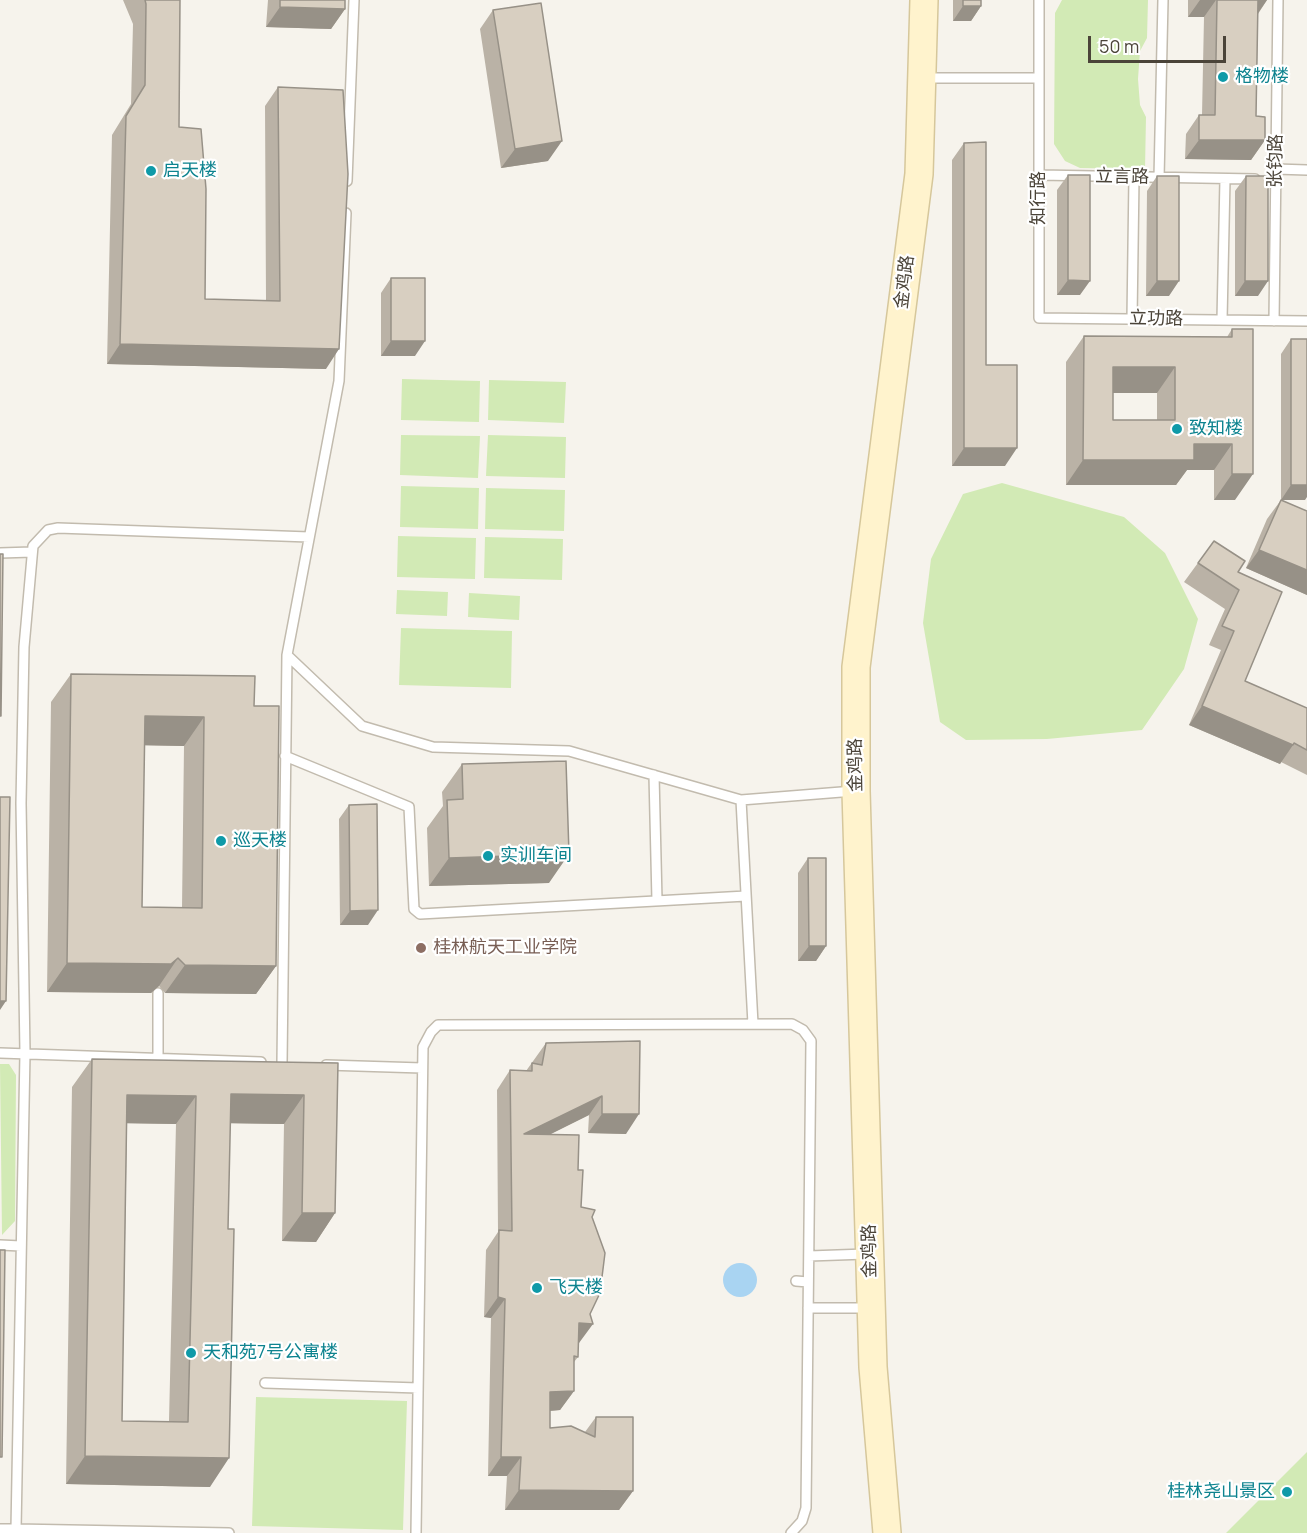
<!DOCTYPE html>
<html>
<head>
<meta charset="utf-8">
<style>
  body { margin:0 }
  #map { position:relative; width:1307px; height:1533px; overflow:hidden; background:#f6f3ec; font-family:Manrope,sans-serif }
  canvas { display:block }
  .scale { position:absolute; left:1088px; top:36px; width:138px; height:27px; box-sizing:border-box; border:3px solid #4b4439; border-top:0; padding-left:8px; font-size:18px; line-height:21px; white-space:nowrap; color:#4b4439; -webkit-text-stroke:4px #fff; paint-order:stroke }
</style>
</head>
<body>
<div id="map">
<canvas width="1307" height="1533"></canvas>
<div class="scale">50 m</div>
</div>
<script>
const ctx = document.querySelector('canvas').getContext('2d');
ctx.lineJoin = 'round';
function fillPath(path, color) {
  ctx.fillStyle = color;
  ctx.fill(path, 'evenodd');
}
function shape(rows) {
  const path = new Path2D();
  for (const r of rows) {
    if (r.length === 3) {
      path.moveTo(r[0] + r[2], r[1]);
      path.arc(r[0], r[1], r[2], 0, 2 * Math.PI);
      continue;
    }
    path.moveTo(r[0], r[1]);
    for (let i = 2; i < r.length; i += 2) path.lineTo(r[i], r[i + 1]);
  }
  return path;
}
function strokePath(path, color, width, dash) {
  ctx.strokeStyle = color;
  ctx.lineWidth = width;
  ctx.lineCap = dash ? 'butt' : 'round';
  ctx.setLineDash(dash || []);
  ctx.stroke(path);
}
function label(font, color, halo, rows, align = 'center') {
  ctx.font = font + ' Manrope,"Noto Sans SC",sans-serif';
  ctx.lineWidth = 4.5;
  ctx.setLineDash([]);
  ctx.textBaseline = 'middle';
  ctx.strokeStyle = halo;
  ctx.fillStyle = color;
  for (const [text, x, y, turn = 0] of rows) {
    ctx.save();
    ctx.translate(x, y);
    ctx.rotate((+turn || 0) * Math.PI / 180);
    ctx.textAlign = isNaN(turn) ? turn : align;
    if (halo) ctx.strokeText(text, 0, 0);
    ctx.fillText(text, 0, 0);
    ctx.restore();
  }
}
const green = shape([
  [1062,0,1148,0,1147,38,1140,51,1138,79,1140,105,1146,117,1145,169,1080,168,1065,161,1054,144,1055,13],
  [402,379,480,381,479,422,401,420],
  [489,380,566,382,564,423,488,420],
  [401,435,480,436,478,478,400,475],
  [488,435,566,437,565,478,486,476],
  [1002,483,1124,517,1165,553,1198,619,1184,669,1142,730,1047,739,966,740,940,722,923,623,931,559,963,494],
  [401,486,479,488,478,529,400,527],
  [486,488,565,490,564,531,485,529],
  [398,536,476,538,475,579,397,577],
  [485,537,563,539,562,580,484,578],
  [397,590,448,592,447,616,396,614],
  [469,593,520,596,519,620,468,617],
  [401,628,512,631,511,688,399,685],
  [0,1064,9,1064,16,1075,15,1221,2,1235],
  [256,1397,407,1401,403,1530,252,1526],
  [1307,1452,1307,1533,1226,1533]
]);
const water = shape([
  [740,1280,17]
]);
const service = shape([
  [924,78,1039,78,1039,0],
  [1039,78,1039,318,1307,321],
  [1276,169,1307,170],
  [1040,175,1255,179],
  [1159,178,1163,0],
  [347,181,354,0],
  [1132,319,1134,177],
  [1222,320,1225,179],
  [1274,321,1278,0],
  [0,553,32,552],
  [287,655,362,726,433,747,569,751,741,800,854,791],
  [285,756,409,807,414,909,420,914,746,896],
  [654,775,657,901],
  [741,800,753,1024],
  [0,1053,261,1062],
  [158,1057,158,993],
  [282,1063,287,655,339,381,346,213],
  [326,1065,422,1068],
  [0,1245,21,1246],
  [809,1256,866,1254],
  [796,1281,808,1282],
  [808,1308,869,1308],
  [265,1383,418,1388],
  [0,1529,16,1529],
  [229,1533,16,1529,25,1053,21,803,24,647,33,546,48,530,58,528,309,537],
  [416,1533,423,1047,431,1032,438,1025,792,1024,803,1030,811,1041,806,1508,802,1521,791,1533]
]);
const secondary = shape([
  [887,1533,873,1367,856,791,856,667,919,174,924,0]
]);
const wall = shape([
  [123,0,180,0,179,127,205,299,266,301,265,106,278,87,326,369,107,364,112,135,131,104,133,24],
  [268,0,345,0,345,9,331,29,266,27],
  [953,0,981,0,981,6,971,21,953,21],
  [1188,0,1267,0,1258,14,1256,116,1265,140,1251,160,1185,159,1186,134,1199,115,1202,115,1204,17,1188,17],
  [493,10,548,161,501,168,480,29],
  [964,143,986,365,1005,466,952,466,952,160],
  [1068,175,1080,295,1057,295,1057,190],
  [1157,176,1169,296,1146,296,1147,191],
  [1246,176,1258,296,1235,296,1235,191],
  [391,278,415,356,381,356,381,293],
  [1232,329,1235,500,1214,500,1214,470,1187,470,1176,485,1066,485,1066,362,1084,336,1227,337],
  [1113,393,1157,393,1157,420,1113,420],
  [1291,339,1305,500,1281,500,1307,511,1307,595,1246,568,1267,519,1281,500,1281,354],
  [1214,541,1238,572,1245,681,1307,708,1307,775,1281,762,1280,764,1189,725,1221,650,1209,645,1225,609,1184,582],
  [71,674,254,706,276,966,256,994,165,993,159,986,151,993,47,992,51,702],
  [144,745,184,746,182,908,142,907],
  [462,764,549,883,429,886,427,828,443,806,442,792],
  [349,805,368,925,340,925,339,819],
  [808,858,826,946,816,961,798,961,798,873],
  [640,1041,626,1134,588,1133,589,1115,550,1134,578,1170,581,1207,592,1217,590,1314,579,1343,578,1343,578,1357,574,1362,574,1391,560,1410,550,1411,550,1428,585,1432,596,1417,633,1491,619,1510,505,1510,507,1476,488,1476,491,1318,484,1317,486,1250,498,1232,497,1090,510,1070,526,1071,546,1043],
  [92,1059,338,1063,335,1213,316,1242,282,1241,284,1124,230,1123,210,1487,66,1484,72,1087],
  [127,1123,176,1124,169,1421,122,1421]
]);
const shadedWall = shape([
  [1200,0,1216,0,1204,17,1188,17],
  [1257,0,1267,0,1254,19],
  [963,6,981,6,971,21,953,21],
  [280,7,345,9,331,29,266,27],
  [1199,140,1265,140,1251,160,1185,159],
  [562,141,548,161,501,168,515,149],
  [1068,280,1090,281,1080,295,1057,295],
  [1157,281,1179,281,1169,296,1146,296],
  [1245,281,1268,281,1258,296,1235,296],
  [391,341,425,341,415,356,381,356],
  [120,344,339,349,326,369,107,364],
  [1113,367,1175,367,1157,393,1095,393],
  [1194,444,1232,444,1214,470,1187,470,1176,485,1066,485,1083,460],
  [964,448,1017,448,1005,466,952,466],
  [1232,474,1253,474,1235,500,1214,500],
  [1291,485,1307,485,1307,497,1305,500,1281,500],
  [1259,550,1307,570,1307,595,1246,568],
  [1202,706,1293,745,1280,764,1189,725],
  [145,716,204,717,184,746,125,745],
  [569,854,549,883,429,886,449,858],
  [378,910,368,925,340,925,350,911],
  [809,946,826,946,816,961,798,961],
  [178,958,159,986,151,993,47,992,67,963],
  [185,965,276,966,256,994,165,993],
  [0,1001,6,1001,0,1010],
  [231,1094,304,1095,284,1124,211,1123],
  [127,1095,196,1096,176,1124,107,1123],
  [602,1096,589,1115,511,1154,524,1134],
  [602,1114,639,1114,626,1134,588,1133],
  [302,1213,335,1213,316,1242,282,1241],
  [498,1297,505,1299,491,1318,484,1317],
  [579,1323,593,1324,579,1343,566,1343],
  [574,1391,560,1410,536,1412,550,1392],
  [85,1456,229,1458,210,1487,66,1484],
  [501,1457,521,1457,507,1476,488,1476],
  [519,1490,633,1491,619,1510,505,1510]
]);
const building = shape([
  [145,0,180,0,179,127,201,129,206,189,205,299,280,301,278,87,343,90,348,174,339,349,120,344,126,116,145,85,146,4,145,0],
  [280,0,345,0,345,9,280,7,280,0],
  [963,0,981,0,981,6,963,6,963,0],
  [1217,0,1258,0,1256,116,1265,117,1265,140,1199,140,1199,115,1215,115,1217,0],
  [541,3,562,141,515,149,493,10,541,3],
  [986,142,986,365,1017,365,1017,448,964,448,964,143,986,142],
  [1068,175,1090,175,1090,281,1068,280,1068,175],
  [1157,176,1179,176,1179,281,1157,281,1157,176],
  [1246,176,1268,176,1268,281,1245,281,1246,176],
  [391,278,425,278,425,341,391,341,391,278],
  [1232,329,1253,329,1253,474,1232,474,1232,444,1194,444,1194,460,1083,460,1084,336,1232,337,1232,329],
  [1113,367,1175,367,1175,420,1113,420,1113,367],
  [1291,339,1307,339,1307,485,1291,485,1291,339],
  [1281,500,1307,511,1307,570,1259,550,1281,500],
  [1214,541,1245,561,1238,572,1282,592,1245,681,1307,708,1307,750,1294,743,1293,745,1202,706,1234,631,1222,626,1239,590,1198,563,1214,541],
  [0,554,3,554,1,716,0,716,0,554],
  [71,674,255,676,254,706,279,706,276,966,185,965,178,958,171,964,67,963,71,674],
  [145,716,204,717,202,908,142,907,145,716],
  [566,761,569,854,449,858,447,800,463,799,462,764,566,761],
  [0,797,10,797,6,1001,0,1001,0,797],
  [377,804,378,910,350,911,349,805,377,804],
  [808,858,826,858,826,946,809,946,808,858],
  [640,1041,639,1114,602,1114,602,1096,524,1134,579,1135,578,1170,583,1170,581,1207,595,1210,592,1217,605,1253,600,1293,590,1314,593,1324,579,1323,578,1357,574,1356,574,1391,550,1392,550,1428,571,1426,595,1437,596,1417,633,1417,633,1491,519,1490,521,1457,501,1457,505,1299,498,1297,499,1230,512,1231,510,1070,532,1071,532,1063,542,1065,546,1043,640,1041],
  [92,1059,338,1063,335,1213,302,1213,304,1095,231,1094,228,1229,234,1229,229,1458,85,1456,92,1059],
  [127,1095,196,1096,188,1422,122,1421,127,1095],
  [0,1250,5,1250,2,1457,0,1457,0,1250]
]);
const markers = [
  [1223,77,6,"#0f9aa8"],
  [151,171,6,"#0f9aa8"],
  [1177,429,6,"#0f9aa8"],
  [221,841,6,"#0f9aa8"],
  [488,856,6,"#0f9aa8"],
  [421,948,6,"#8d6e63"],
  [537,1288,6,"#0f9aa8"],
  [191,1353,6,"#0f9aa8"],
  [1287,1492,6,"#0f9aa8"]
];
const cultureNames = [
  ["格物楼",1235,77],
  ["启天楼",163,171],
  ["致知楼",1189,429],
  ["巡天楼",233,841],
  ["实训车间",500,856],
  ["飞天楼",549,1288],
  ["天和苑7号公寓楼",203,1353],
  ["桂林尧山景区",1275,1492,"right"]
];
const streetNames = [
  ["张钧路",1276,161,-89],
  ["立言路",1122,177,1],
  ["知行路",1039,198,-90],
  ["金鸡路",905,282,-83],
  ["立功路",1156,319,1],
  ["金鸡路",856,765,-91],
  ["金鸡路",870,1251,-91]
];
const educationNames = [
  ["桂林航天工业学院",433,948]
];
fillPath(green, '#d2eab5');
fillPath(water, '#a9d4f2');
strokePath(service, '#c2bbae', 12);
strokePath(secondary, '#d6c79b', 30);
strokePath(service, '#fff', 9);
strokePath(secondary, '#fff3cd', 27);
fillPath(wall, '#bab2a6');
fillPath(shadedWall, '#979187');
fillPath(building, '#d8cfc1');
strokePath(building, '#979187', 1.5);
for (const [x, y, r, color] of markers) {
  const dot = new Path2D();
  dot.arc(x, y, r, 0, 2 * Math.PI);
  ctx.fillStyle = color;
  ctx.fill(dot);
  strokePath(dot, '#fff', 2);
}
label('18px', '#0d838f', '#fff', cultureNames, 'left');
label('18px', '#4b4439', '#fff', streetNames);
label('18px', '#785e54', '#fff', educationNames, 'left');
</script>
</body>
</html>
